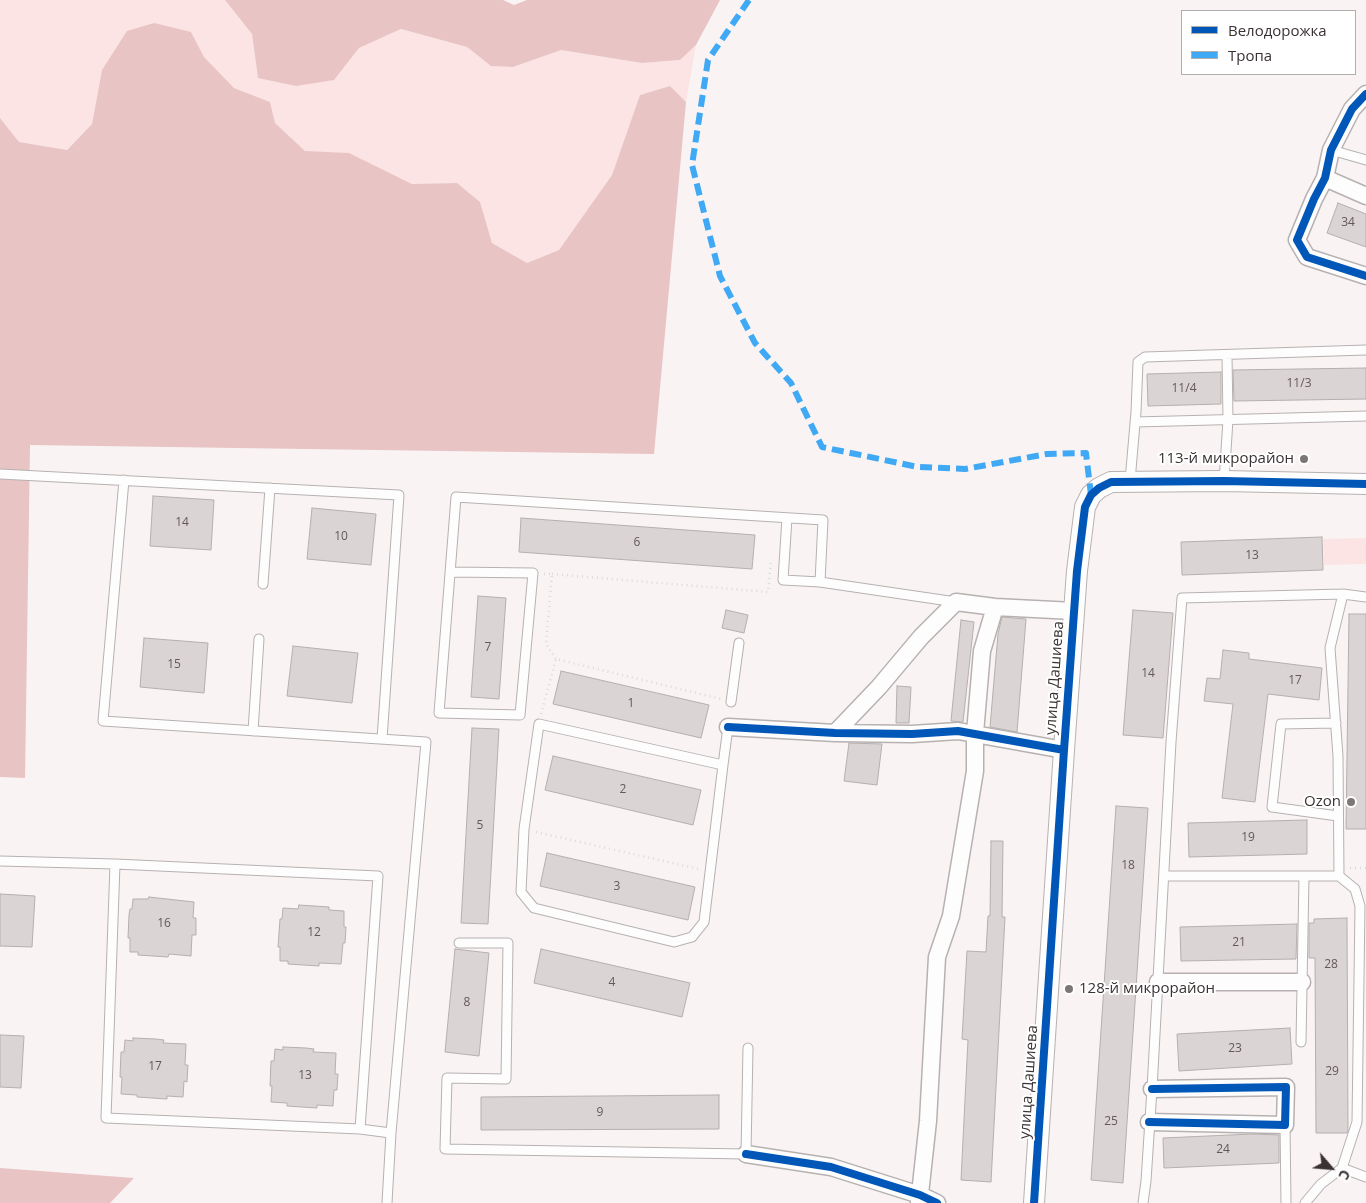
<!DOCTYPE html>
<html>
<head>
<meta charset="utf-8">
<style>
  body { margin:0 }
  #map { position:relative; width:1366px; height:1203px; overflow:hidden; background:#f9f3f3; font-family:"Open Sans",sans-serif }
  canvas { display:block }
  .legend { position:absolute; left:1181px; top:10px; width:175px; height:65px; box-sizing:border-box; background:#fff; border:1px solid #b0adad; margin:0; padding:6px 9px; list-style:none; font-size:15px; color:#3a3232 }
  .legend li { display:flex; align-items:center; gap:10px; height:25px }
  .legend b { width:25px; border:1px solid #b0adad }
  .north { position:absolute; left:1306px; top:1143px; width:50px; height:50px; -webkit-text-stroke:4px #fff; paint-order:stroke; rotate:117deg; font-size:14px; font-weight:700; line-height:20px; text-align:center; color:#3a3232 }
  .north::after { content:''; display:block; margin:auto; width:18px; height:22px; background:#3a3232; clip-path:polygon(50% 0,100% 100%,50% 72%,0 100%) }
</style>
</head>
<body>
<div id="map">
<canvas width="1366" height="1203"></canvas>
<ul class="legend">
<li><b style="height:6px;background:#0057b8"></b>Велодорожка</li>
<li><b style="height:6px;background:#3fa9f5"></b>Тропа</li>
</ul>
<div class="north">С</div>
</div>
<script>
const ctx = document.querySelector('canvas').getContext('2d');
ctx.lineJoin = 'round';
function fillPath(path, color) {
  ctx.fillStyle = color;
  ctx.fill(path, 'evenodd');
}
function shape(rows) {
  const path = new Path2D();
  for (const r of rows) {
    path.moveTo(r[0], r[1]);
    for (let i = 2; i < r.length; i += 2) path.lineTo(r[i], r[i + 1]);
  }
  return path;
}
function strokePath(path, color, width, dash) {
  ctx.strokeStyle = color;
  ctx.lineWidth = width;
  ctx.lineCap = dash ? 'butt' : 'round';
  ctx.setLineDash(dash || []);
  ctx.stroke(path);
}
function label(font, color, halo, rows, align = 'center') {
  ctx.font = font + ' "Open Sans",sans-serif';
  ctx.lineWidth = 4;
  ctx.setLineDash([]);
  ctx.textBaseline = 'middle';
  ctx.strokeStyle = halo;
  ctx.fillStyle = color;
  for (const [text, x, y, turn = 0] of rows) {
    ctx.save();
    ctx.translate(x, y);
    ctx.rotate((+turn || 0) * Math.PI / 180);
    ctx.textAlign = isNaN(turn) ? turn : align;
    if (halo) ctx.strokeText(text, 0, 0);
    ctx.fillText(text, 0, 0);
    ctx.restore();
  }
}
const green = shape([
  [0,0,225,0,252,34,258,78,334,80,359,48,401,29,467,47,491,66,513,67,561,50,642,63,680,60,696,45,686,102,670,86,640,95,612,175,559,250,527,263,492,243,480,202,457,183,412,184,349,153,305,152,275,123,270,102,234,88,204,57,191,32,102,70,92,124,66,150,19,142,0,118],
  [1366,538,1366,564,1324,565,1323,539]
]);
const forest = shape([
  [225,0,503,0,514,5,527,0,720,0,696,45,680,60,642,63,561,50,513,67,491,66,467,47,401,29,359,48,334,80,296,86,258,78,252,34],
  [154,23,191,32,204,57,234,88,270,102,275,123,305,151,349,153,412,184,457,183,480,202,492,243,527,263,559,250,612,175,640,95,670,86,686,102,654,454,30,445,25,778,0,777,0,118,19,142,67,150,92,124,102,70,127,31],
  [0,1168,134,1178,110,1203,0,1203]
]);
const building = shape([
  [1338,203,1366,214,1366,247,1327,233,1338,203],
  [1366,368,1366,399,1234,401,1233,370,1366,368],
  [1221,372,1221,404,1148,406,1147,374,1221,372],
  [153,496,214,500,211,550,150,546,153,496],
  [312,508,376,514,371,565,307,559,312,508],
  [521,518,755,535,752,569,519,552,521,518],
  [1322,537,1323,570,1182,575,1181,542,1322,537],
  [478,596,506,598,499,699,471,697,478,596],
  [726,610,748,615,744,633,722,628,726,610],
  [1133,610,1173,613,1163,738,1123,735,1133,610],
  [1349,614,1366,614,1366,829,1346,829,1349,614],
  [1002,617,1026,619,1017,732,990,727,998,634,1002,617],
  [961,620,974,622,963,722,951,721,961,620],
  [144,638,208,643,204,693,140,687,144,638],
  [293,646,358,653,352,703,287,696,293,646],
  [1223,650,1249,653,1249,659,1322,668,1319,700,1268,694,1255,802,1222,798,1233,704,1204,701,1207,678,1220,679,1223,650],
  [561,671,709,705,701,738,553,704,561,671],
  [897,686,911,687,909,723,896,723,897,686],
  [472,728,499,729,488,924,461,923,472,728],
  [849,743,882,744,877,785,844,781,849,743],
  [553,756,701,790,693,825,545,790,553,756],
  [1116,806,1148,808,1123,1183,1091,1180,1116,806],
  [1307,820,1307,854,1189,857,1188,823,1307,820],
  [991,841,1003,841,1002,917,1005,917,991,1182,961,1180,968,1040,962,1039,967,951,986,952,988,916,990,916,991,841],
  [547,853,695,887,688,920,540,886,547,853],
  [0,894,35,896,32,947,0,946,0,894],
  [149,897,194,902,193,918,196,918,196,935,192,935,191,956,169,954,168,957,138,955,138,952,130,952,130,938,128,938,129,915,130,909,132,909,133,899,148,899,149,897],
  [299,905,329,907,329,910,344,911,344,927,346,927,345,943,343,943,341,964,319,963,319,966,288,964,288,961,280,961,280,947,278,947,280,919,282,919,283,908,298,909,299,905],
  [1347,918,1348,1130,1347,1133,1316,1133,1315,958,1309,958,1309,923,1314,923,1314,919,1347,918],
  [1297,924,1296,959,1181,961,1180,927,1297,924],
  [455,949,489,953,479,1056,445,1052,455,949],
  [541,949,690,983,682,1017,534,983,541,949],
  [1290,1028,1292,1064,1179,1071,1177,1034,1290,1028],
  [0,1035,24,1036,21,1088,0,1087,0,1035],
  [133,1038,156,1039,164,1040,163,1043,186,1044,185,1065,188,1065,187,1082,184,1081,183,1097,167,1096,167,1099,137,1097,137,1095,121,1094,122,1077,120,1077,121,1052,124,1052,125,1040,133,1041,133,1038],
  [283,1047,306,1048,314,1049,313,1052,336,1053,335,1074,338,1074,337,1090,334,1090,333,1106,317,1105,317,1108,287,1106,287,1103,271,1102,272,1086,270,1086,271,1061,274,1061,275,1049,283,1050,283,1047],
  [719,1095,719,1129,481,1130,481,1097,719,1095],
  [1253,1134,1279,1135,1279,1163,1164,1168,1163,1138,1253,1134]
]);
const path = shape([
  [544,574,552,574,546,644,556,659],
  [552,574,768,592,771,561],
  [541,714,556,659,721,699],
  [536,832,699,869],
  [1350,868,1366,868]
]);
const service = shape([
  [1331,150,1366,160],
  [1135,422,1366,416],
  [0,474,399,495,382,739],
  [124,480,103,721,426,742,391,1133],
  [1130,481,1136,412,1138,362,1145,357,1366,350],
  [1224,481,1228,420,1227,355],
  [787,518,783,580,820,582,956,602],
  [452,572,533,573,520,715,439,713,456,497,823,520,820,582],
  [263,584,270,488],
  [731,702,739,643],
  [1336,723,1281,724,1272,807,1338,816],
  [253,731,259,639],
  [723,765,704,922,692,937,674,942,534,908,521,892,524,829,539,724,723,765,728,727],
  [0,861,115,864],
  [1164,876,1339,876,1338,756,1330,648,1343,594,1366,597],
  [459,943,508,943,506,1079,447,1078,445,1149,746,1154,748,1048],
  [1301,1042,1304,876],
  [1285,1125,1286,1203],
  [360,1129,378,876,115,864,106,1118,360,1129,391,1133,387,1203],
  [1342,1168,1366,1177],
  [1143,1203,1146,1181,1152,1089,1171,742,1182,598,1343,594],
  [1305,1203,1321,1184,1342,1168,1357,1122,1360,906,1355,889,1339,876]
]);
const minor = shape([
  [1366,94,1352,109,1331,150,1325,178,1314,199,1297,240,1307,257,1366,276],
  [1325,178,1366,196],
  [728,727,835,733,912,734,958,731,1064,750],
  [835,733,879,687,921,637,956,602,995,607,1074,611],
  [1158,982,1302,982],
  [1149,1122,1285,1125,1286,1087,1152,1089],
  [746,1154,831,1167,920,1195,937,1203],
  [919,1203,928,1121,937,957,951,916,975,771,975,733,982,651,995,607]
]);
const tertiary = shape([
  [1034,1203,1064,750,1077,571,1085,507,1091,495,1099,488,1111,482,1224,481,1366,484]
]);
const quiet = shape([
  [749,0,708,60,692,165,720,276,755,343,791,383,822,447,918,467,965,469,1047,454,1086,453,1091,495]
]);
const cycleway = shape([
  [1366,94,1352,109,1331,150,1325,178,1314,199,1297,240,1307,257,1366,276],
  [728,727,835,733,912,734,958,731,1064,750],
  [1149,1122,1285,1125,1286,1087,1152,1089],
  [746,1154,831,1167,920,1195,937,1203],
  [1034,1203,1064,750,1077,571,1085,507,1091,495,1099,488,1111,482,1224,481,1366,484]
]);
const markers = [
  [1304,459,5,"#7d7676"],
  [1351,802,5,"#7d7676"],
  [1069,989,5,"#7d7676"]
];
const numberNames = [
  ["34",1348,223],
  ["11/3",1299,384],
  ["11/4",1184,389],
  ["14",182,523],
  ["10",341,537],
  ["6",637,543],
  ["13",1252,556],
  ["7",488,648],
  ["15",174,665],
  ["14",1148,674],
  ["17",1295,681],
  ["1",631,704],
  ["2",623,790],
  ["5",480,826],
  ["19",1248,838],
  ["18",1128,866],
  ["3",617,887],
  ["16",164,924],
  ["12",314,933],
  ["21",1239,943],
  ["28",1331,965],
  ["4",612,983],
  ["8",467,1003],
  ["23",1235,1049],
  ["17",155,1067],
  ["29",1332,1072],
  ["13",305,1076],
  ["9",600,1113],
  ["25",1111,1122],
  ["24",1223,1150]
];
const poiNames = [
  ["113-й микрорайон",1294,459],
  ["Ozon",1341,802],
  ["128-й микрорайон",1079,989,"left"]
];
const streetNames = [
  ["улица Дашиева",1055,678,-86],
  ["улица Дашиева",1029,1082,-86]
];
fillPath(green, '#fce4e4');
fillPath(forest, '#e8c4c4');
fillPath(building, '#dad4d4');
strokePath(building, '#b5afaf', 1);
strokePath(service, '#b7b1b1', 11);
strokePath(minor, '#b7b1b1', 19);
strokePath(tertiary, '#b7b1b1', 22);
strokePath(path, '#dcdada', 2.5, [1, 4]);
strokePath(service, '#fefdfd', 9);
strokePath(minor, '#fefdfd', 16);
strokePath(tertiary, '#fefdfd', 20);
strokePath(quiet, '#3fa9f5', 6, [12, 6]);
strokePath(cycleway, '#0057b8', 8);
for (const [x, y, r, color] of markers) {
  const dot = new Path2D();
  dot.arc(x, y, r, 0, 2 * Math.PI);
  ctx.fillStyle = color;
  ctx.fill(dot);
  strokePath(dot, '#fff', 2);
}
label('12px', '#625a5a', null, numberNames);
label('15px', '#3a3232', '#fff', poiNames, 'right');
label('15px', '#3a3232', '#fff', streetNames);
</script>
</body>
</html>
